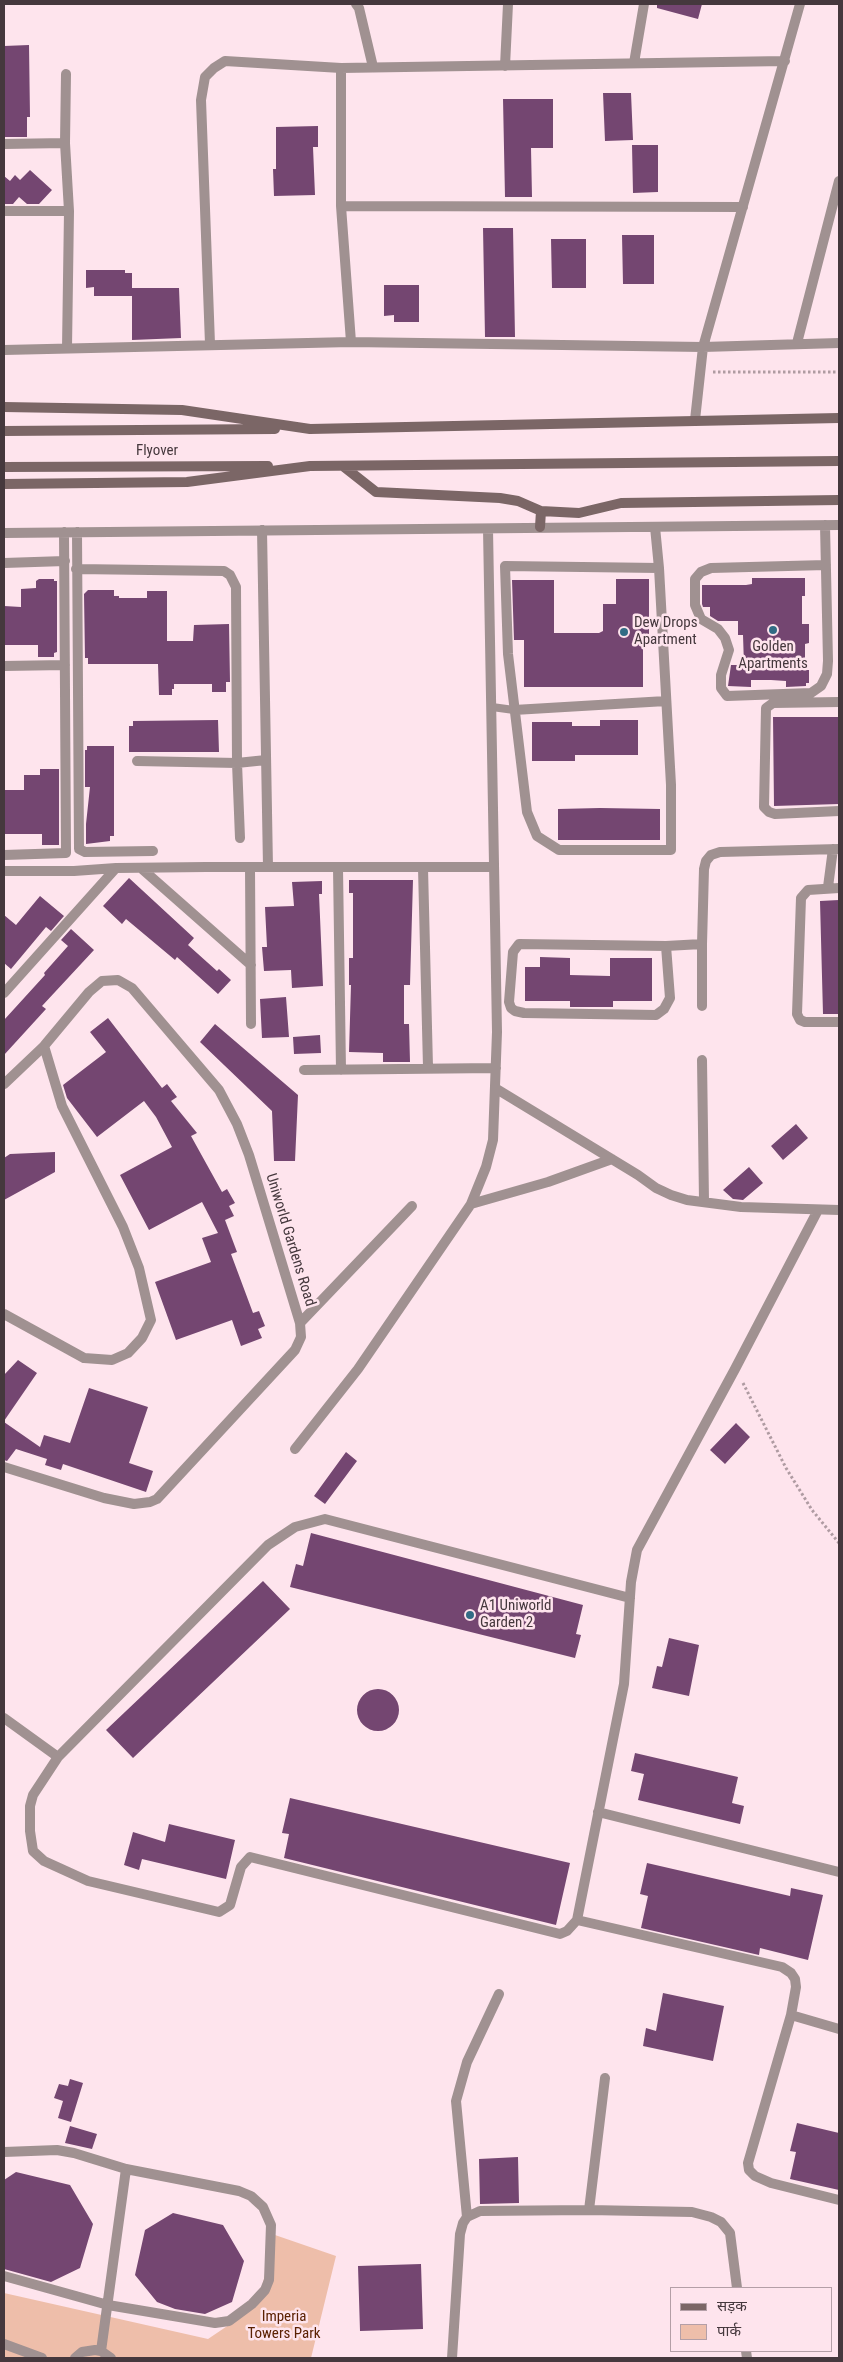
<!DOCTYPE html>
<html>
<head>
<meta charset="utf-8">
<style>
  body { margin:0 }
  #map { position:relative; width:843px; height:2362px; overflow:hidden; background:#fee4ed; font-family:"Roboto Condensed","Noto Sans Devanagari",sans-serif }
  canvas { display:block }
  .frame { position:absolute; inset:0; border:5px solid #45383d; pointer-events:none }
  .legend { position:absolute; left:670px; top:2287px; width:162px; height:65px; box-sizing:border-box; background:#fee4ed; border:1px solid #b49fa7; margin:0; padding:6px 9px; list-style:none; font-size:15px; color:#45383d }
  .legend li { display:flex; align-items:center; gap:10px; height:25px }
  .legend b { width:25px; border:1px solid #b49fa7 }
</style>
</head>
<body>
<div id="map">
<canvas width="843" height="2362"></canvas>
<div class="frame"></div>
<ul class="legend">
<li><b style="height:6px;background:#7b6666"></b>सड़क</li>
<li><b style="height:14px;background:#eebeaa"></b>पार्क</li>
</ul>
</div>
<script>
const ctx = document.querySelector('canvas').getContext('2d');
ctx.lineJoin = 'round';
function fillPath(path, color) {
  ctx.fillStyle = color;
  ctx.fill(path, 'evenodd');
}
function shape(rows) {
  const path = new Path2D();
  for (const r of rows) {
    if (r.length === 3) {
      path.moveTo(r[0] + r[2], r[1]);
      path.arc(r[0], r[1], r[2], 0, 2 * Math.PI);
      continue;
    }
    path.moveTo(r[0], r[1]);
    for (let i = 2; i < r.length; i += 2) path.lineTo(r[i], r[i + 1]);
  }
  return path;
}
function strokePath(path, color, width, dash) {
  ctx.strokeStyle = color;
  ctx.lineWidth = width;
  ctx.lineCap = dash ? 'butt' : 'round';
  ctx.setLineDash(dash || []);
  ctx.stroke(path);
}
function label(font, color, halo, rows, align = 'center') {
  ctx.font = font + ' "Roboto Condensed",sans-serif';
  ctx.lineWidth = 5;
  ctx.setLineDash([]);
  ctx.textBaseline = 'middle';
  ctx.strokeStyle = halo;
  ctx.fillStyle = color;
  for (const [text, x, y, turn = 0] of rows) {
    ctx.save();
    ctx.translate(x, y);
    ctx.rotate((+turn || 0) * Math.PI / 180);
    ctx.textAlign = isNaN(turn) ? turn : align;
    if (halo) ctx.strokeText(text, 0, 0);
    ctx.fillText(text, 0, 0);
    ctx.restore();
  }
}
const green = shape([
  [275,2235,336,2256,311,2358,4,2358,4,2293,208,2339,257,2306]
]);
const building = shape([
  [657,4,702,4,698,19,657,8],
  [29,45,30,117,27,117,27,137,4,137,4,46],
  [603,93,631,93,633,140,605,141],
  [503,99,553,99,553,148,531,148,532,197,505,197],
  [318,126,318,147,313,147,315,195,274,196,273,169,276,169,276,127],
  [632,145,658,145,658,192,633,193],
  [30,170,52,190,39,204,27,204,19,197,13,204,4,204,4,176,10,181,15,175,20,180],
  [483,228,513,228,515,337,485,337],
  [622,235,654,235,654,284,623,284],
  [551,239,586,239,586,288,552,288],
  [86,270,125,270,125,273,132,273,132,293,132,288,179,288,181,338,132,340,132,296,94,296,94,287,86,288],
  [384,285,419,285,419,322,394,322,394,315,384,316],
  [752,578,805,578,805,596,802,596,802,624,809,624,809,643,805,644,805,670,809,670,809,683,806,683,806,686,786,687,786,681,771,680,751,680,751,687,728,686,731,665,744,665,743,635,738,635,738,621,718,621,710,616,710,607,703,607,702,604,702,585,746,585,752,584],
  [39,579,54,579,54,581,57,581,57,652,54,653,54,657,38,657,38,645,4,645,4,606,21,607,21,589,36,588,36,581],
  [616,579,649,579,649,638,643,638,643,687,524,687,524,640,514,640,512,580,554,580,554,633,599,633,603,631,603,604,616,604],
  [88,590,114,590,114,596,119,596,119,598,147,598,147,591,167,591,167,641,193,641,194,625,229,624,230,682,226,682,226,692,212,692,212,684,174,684,174,689,172,689,172,695,159,695,158,664,88,664,88,658,85,658,84,594],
  [773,717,839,717,839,804,774,806],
  [218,720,219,752,129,752,129,726,133,726,133,721],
  [600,720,638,720,638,755,575,755,575,761,532,761,532,722,572,722,572,726,600,726],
  [87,746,114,746,114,836,110,836,110,841,86,844,86,824,90,787,85,787,85,750,87,750],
  [40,769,59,769,59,845,42,845,42,834,4,834,4,790,24,790,24,775,40,775],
  [600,808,660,809,660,840,558,840,558,809],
  [129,878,194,938,188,945,217,971,219,969,231,980,218,994,177,957,175,960,126,919,122,924,103,906],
  [349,880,413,880,410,985,404,985,404,1024,409,1024,410,1062,383,1062,383,1053,349,1052,351,985,349,985,349,958,353,958,353,893,349,893],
  [322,881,322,894,319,894,323,986,292,988,291,970,264,971,262,947,267,947,265,907,294,906,292,882],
  [40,896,64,916,51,931,46,927,11,969,4,963,4,915,16,925],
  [839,900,839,1014,823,1014,820,901],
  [71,929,94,950,42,1006,46,1009,4,1055,4,1020,45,975,44,973,68,946,61,940],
  [540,957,570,958,570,975,610,976,610,958,652,958,652,1001,613,1001,613,1007,570,1007,570,1001,525,1001,525,967,540,967],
  [286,997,289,1037,262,1038,260,999],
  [108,1018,162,1088,167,1084,177,1097,171,1101,197,1133,191,1136,222,1192,227,1189,235,1203,229,1206,234,1216,225,1220,237,1252,231,1254,253,1313,259,1311,265,1326,258,1329,262,1338,241,1346,232,1320,176,1340,155,1282,211,1262,202,1238,218,1233,202,1202,149,1230,120,1175,172,1147,156,1117,144,1101,97,1137,67,1098,63,1085,106,1052,90,1032],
  [215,1024,298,1095,295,1161,274,1161,272,1111,200,1042],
  [320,1035,321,1053,294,1054,293,1037],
  [796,1124,808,1138,783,1160,771,1146],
  [55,1152,55,1172,4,1200,4,1158,10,1154],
  [749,1167,763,1183,743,1200,733,1199,723,1190],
  [18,1360,37,1373,4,1421,4,1375],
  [89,1388,148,1407,129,1463,153,1471,146,1492,63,1464,61,1470,45,1465,47,1459,16,1449,7,1461,4,1460,4,1422,40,1447,44,1435,70,1443],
  [736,1423,750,1437,725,1464,710,1450],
  [346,1452,357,1461,325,1504,314,1496],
  [311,1533,583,1605,576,1634,581,1635,575,1658,290,1587,296,1564,303,1566],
  [263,1581,290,1609,133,1758,106,1730],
  [669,1638,699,1645,689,1696,652,1688,657,1666,662,1667],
  [378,1710,21],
  [635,1753,738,1777,732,1803,744,1806,740,1824,638,1800,644,1774,631,1771],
  [290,1798,570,1863,556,1925,284,1858,289,1834,282,1833],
  [169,1824,235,1840,226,1879,142,1859,139,1870,124,1865,133,1832,165,1842],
  [647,1863,790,1896,791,1888,823,1895,808,1960,760,1948,759,1955,641,1928,648,1896,640,1894],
  [663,1993,724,2006,713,2061,643,2046,646,2028,656,2031],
  [70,2079,83,2083,71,2122,58,2118,63,2101,54,2098,59,2084,68,2086],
  [797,2123,839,2133,839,2190,790,2179,796,2152,790,2151],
  [70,2126,97,2134,92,2149,65,2143],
  [518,2157,519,2203,480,2204,479,2159],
  [16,2172,70,2185,93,2224,80,2268,51,2282,4,2269,4,2180],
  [173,2213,223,2225,244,2261,232,2302,205,2314,175,2309,157,2302,135,2275,145,2230],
  [421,2264,423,2329,360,2331,358,2266]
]);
const path = shape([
  [713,372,839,372],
  [743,1383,786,1468,812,1510,839,1543]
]);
const lane = shape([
  [492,707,514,710]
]);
const street = shape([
  [356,4,359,8,373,67],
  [634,63,644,4],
  [505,66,508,4],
  [341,68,341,206,351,342],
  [66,74,65,143,69,211,67,348],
  [4,144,65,143],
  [341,206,743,207],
  [4,211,69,211],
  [797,343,839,181],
  [210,344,201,100,205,77,214,68,225,61,341,68,785,61],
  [4,350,351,342,703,347,839,343],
  [695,420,703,347,800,4],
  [825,525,828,661,827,674,821,686,811,693,727,696,721,688,721,675,729,650,725,638,718,629,701,619,695,605,695,579,701,572,711,568,826,565],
  [655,527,659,568,505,566,508,654,527,812,537,836,559,850,671,850,671,785,659,568],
  [262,530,268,867],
  [77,532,79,849,85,852,153,851],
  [4,533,839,525],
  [4,563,65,561],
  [76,569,224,571,230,575,236,587,237,763,266,760],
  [4,666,65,665],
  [839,702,773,703,766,708,764,807,769,812,775,814,839,811],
  [514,710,666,701],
  [137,761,237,763,240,838],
  [4,855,66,853,64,532],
  [250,867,251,1024],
  [141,868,251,965],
  [338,868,341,1070],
  [423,868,428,1067],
  [4,871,74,871,116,868,206,867,493,867],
  [828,887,833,849],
  [839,888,808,890,801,898,797,1014,800,1020,805,1022,839,1022],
  [666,946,670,998,664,1009,656,1015,524,1013,515,1011,511,1008,509,1002,513,952,519,944,666,946,702,944],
  [4,993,116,868],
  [702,1006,702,944,704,869,706,861,711,855,720,852,839,849],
  [702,1060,704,1201],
  [304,1070,496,1068],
  [4,1084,44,1046,89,992,102,981,118,980,132,988,219,1090,237,1124,249,1155,300,1323,301,1337,295,1350,157,1499,150,1502,134,1504,104,1498,4,1467],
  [495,1088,638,1175,656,1188,671,1195,687,1200,741,1207,839,1210],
  [471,1204,548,1182,612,1159],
  [4,1314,84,1358,112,1360,128,1353,142,1338,151,1320,139,1268,123,1227,62,1106,44,1046],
  [300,1323,412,1206],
  [295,1449,358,1369,471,1204,486,1167,493,1140,497,1032,488,529],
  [4,1718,58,1757,33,1795,30,1806,30,1831,33,1851,44,1861,88,1881,219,1912,230,1905,241,1867,250,1857,560,1934,567,1931,577,1920,624,1684,631,1582,637,1550,735,1369,818,1210],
  [58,1757,268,1545,295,1527,325,1519,630,1598],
  [598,1812,839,1872],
  [577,1920,782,1967,791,1973,795,1979,796,1987,791,2015,748,2163,749,2170,755,2176,771,2183,839,2200],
  [791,2015,839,2029],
  [4,2152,57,2150,74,2153,126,2169,239,2191,251,2196,263,2207,271,2225,269,2280,265,2290,252,2304,229,2321,215,2323,108,2305,4,2276],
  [589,2210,605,2078],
  [467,2217,456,2101,467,2062,499,1994],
  [4,2344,42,2358],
  [101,2351,126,2169],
  [746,2351,747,2358],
  [75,2358,82,2352,95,2350,101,2351,111,2358],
  [452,2358,460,2234,463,2223,467,2217,480,2211,589,2210,692,2212,711,2217,721,2222,730,2233,737,2288]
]);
const secondary = shape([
  [4,407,182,410,310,429,839,418],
  [4,431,275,429],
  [343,466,376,492,500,498,518,501,541,511,579,513,621,503,839,500],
  [4,467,268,466],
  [4,484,187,482,310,466,839,461],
  [540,527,541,511]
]);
const markers = [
  [773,630,5,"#326c85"],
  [624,632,5,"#326c85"],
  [470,1615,5,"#326c85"]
];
const streetNames = [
  ["Flyover",157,451],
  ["Uniworld Gardens Road",290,1240,73]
];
const poiNames = [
  ["Dew Drops",634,623],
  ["Apartment",634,640],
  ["Golden",773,647,"center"],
  ["Apartments",773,664,"center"],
  ["A1 Uniworld",480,1606],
  ["Garden 2",480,1623]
];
const parkNames = [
  ["Imperia",284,2317],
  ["Towers Park",284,2334]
];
fillPath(green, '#eebeaa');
fillPath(building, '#744671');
strokePath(path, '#af9ba2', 3, [2.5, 2.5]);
strokePath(lane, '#a09191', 8);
strokePath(street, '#a09191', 10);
strokePath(secondary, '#7b6666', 10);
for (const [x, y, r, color] of markers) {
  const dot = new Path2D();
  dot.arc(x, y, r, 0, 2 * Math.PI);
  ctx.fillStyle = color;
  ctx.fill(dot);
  strokePath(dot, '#fee4ed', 2);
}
label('15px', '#45383d', '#fee4ed', streetNames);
label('15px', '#45383d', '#fee4ed', poiNames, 'left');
label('15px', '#5b2102', '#fee4ed', parkNames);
</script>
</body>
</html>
